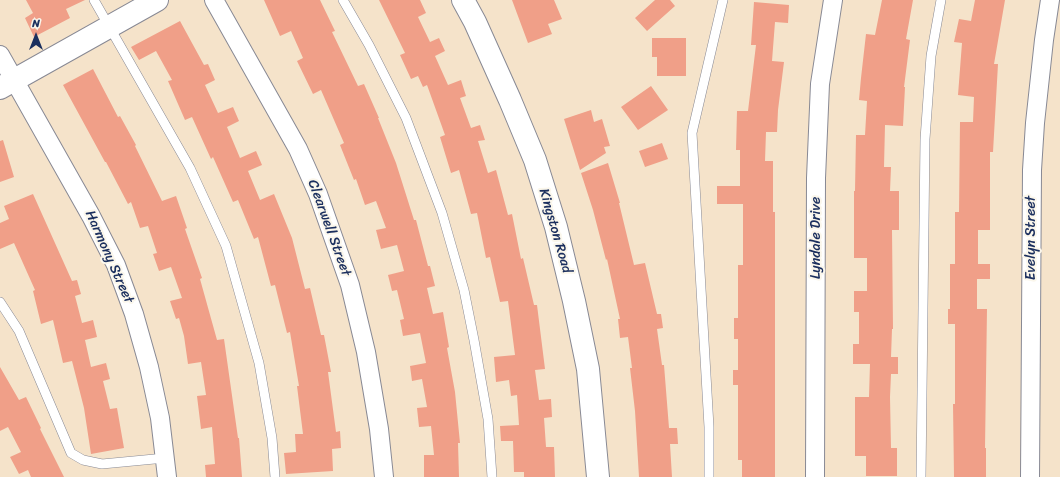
<!DOCTYPE html>
<html>
<head>
<meta charset="utf-8">
<style>
  body { margin:0 }
  #map { position:relative; width:1060px; height:477px; overflow:hidden; background:#f5e3ca; font-family:Sriracha,sans-serif }
  canvas { display:block }
  .north { position:absolute; left:16px; top:16px; width:40px; height:40px; -webkit-text-stroke:3px #fbf7ec; paint-order:stroke; rotate:0deg; font-size:11px; font-weight:700; line-height:16px; text-align:center; color:#1b2f5e }
  .north::after { content:''; display:block; margin:auto; width:14px; height:18px; background:#1b2f5e; clip-path:polygon(50% 0,100% 100%,50% 72%,0 100%) }
</style>
</head>
<body>
<div id="map">
<canvas width="1060" height="477"></canvas>
<div class="north">N</div>
</div>
<script>
const ctx = document.querySelector('canvas').getContext('2d');
ctx.lineJoin = 'round';
function fillPath(path, color) {
  ctx.fillStyle = color;
  ctx.fill(path, 'evenodd');
}
function shape(rows) {
  const path = new Path2D();
  for (const r of rows) {
    path.moveTo(r[0], r[1]);
    for (let i = 2; i < r.length; i += 2) path.lineTo(r[i], r[i + 1]);
  }
  return path;
}
function strokePath(path, color, width, dash) {
  ctx.strokeStyle = color;
  ctx.lineWidth = width;
  ctx.lineCap = dash ? 'butt' : 'round';
  ctx.setLineDash(dash || []);
  ctx.stroke(path);
}
function label(font, color, halo, rows, align = 'center') {
  ctx.font = font + ' Sriracha,sans-serif';
  ctx.lineWidth = 4;
  ctx.setLineDash([]);
  ctx.textBaseline = 'middle';
  ctx.strokeStyle = halo;
  ctx.fillStyle = color;
  for (const [text, x, y, turn = 0] of rows) {
    ctx.save();
    ctx.translate(x, y);
    ctx.rotate((+turn || 0) * Math.PI / 180);
    ctx.textAlign = isNaN(turn) ? turn : align;
    if (halo) ctx.strokeText(text, 0, 0);
    ctx.fillText(text, 0, 0);
    ctx.restore();
  }
}
const building = shape([
  [26,0,85,0,66,9,70,18,34,37,25,18,33,13],
  [264,0,320,0,335,31,332,32,358,86,364,84,379,118,378,118,396,163,414,220,416,220,428,266,430,266,435,286,427,288,433,314,443,312,449,347,447,348,455,392,460,443,458,443,459,477,424,477,424,455,434,455,431,426,419,427,417,408,427,407,422,379,412,381,410,366,426,363,420,333,403,336,400,320,404,319,397,290,392,291,388,275,404,271,397,245,381,249,376,230,386,228,376,201,365,205,356,179,354,180,340,145,344,143,321,90,313,94,297,61,303,58,291,31,280,36],
  [379,0,420,0,426,13,418,17,430,42,439,38,445,51,435,56,448,85,461,80,466,96,460,98,471,128,480,125,485,140,478,141,488,173,496,170,508,215,512,214,521,259,523,258,534,305,537,305,545,369,535,370,539,400,551,399,552,417,544,418,546,447,554,447,555,477,524,477,524,472,514,472,513,441,501,441,500,426,519,425,517,395,511,396,509,380,496,382,494,357,515,355,508,301,500,302,490,257,486,258,477,213,471,214,459,170,451,173,440,137,445,135,427,85,423,87,418,76,411,79,400,55,405,53],
  [512,0,554,0,562,19,548,24,552,34,528,43],
  [655,0,670,0,675,6,647,31,635,18],
  [882,0,913,0,906,39,910,40,904,87,905,87,903,126,885,125,884,167,891,167,890,191,899,191,899,230,892,230,893,329,892,329,891,357,898,357,898,374,891,374,890,397,891,448,897,448,897,476,866,476,866,456,855,456,855,397,869,397,870,364,853,364,853,344,859,344,859,312,854,312,854,291,867,291,867,258,854,258,854,191,855,191,856,135,865,135,867,101,859,100,861,78,866,34,875,35],
  [975,0,1005,0,994,64,998,64,993,152,990,152,990,230,978,230,978,264,990,264,990,279,977,279,977,309,987,309,985,448,986,448,986,477,954,477,953,404,955,404,955,324,948,324,948,309,950,309,950,264,955,264,955,212,959,212,960,122,973,122,974,97,958,95,962,43,954,42,959,19,971,21],
  [754,2,789,5,788,23,775,22,772,61,784,62,778,110,777,132,766,132,765,161,773,161,773,212,775,212,775,477,742,477,742,460,738,460,738,385,733,385,733,370,738,370,738,339,734,339,734,318,738,318,738,265,743,265,743,204,717,204,717,186,740,186,740,150,736,150,737,111,748,111,756,45,751,45],
  [180,21,204,65,208,64,215,80,205,85,218,113,233,107,239,121,227,127,240,158,256,151,262,165,248,171,260,200,274,194,292,238,305,289,310,288,321,335,324,335,331,372,328,372,336,432,340,431,341,448,332,449,333,471,286,474,284,453,296,452,295,434,303,434,297,386,299,386,290,332,287,333,275,285,271,286,258,237,254,239,238,200,233,202,213,157,211,159,192,117,185,120,168,81,172,80,156,51,139,60,131,47],
  [652,38,686,38,686,76,657,76,657,57,652,57],
  [93,69,118,117,120,116,136,145,135,146,162,201,176,196,187,228,185,229,202,278,200,279,217,340,224,339,238,438,239,438,242,477,206,477,205,465,215,464,212,427,201,429,197,396,206,395,201,362,188,364,184,336,179,318,176,319,170,301,182,298,171,267,159,271,153,254,157,253,148,226,140,228,131,202,128,204,106,162,105,162,63,85],
  [651,86,668,110,638,130,621,107],
  [591,110,594,122,602,119,610,146,604,147,606,153,580,170,564,119],
  [3,140,14,177,0,182,0,141],
  [662,143,668,159,645,167,639,151],
  [608,163,620,203,619,203,634,265,645,263,657,314,661,314,663,328,657,329,662,365,664,365,669,428,677,428,678,444,670,444,672,477,639,477,635,411,630,368,632,368,628,337,620,338,618,319,620,319,607,259,606,260,593,210,581,173],
  [33,194,72,281,77,280,81,294,75,296,82,323,93,320,97,337,85,340,91,367,106,363,110,379,103,381,110,409,117,408,124,448,91,454,84,408,72,361,63,363,53,320,41,324,33,291,35,290,14,243,0,249,0,223,9,219,4,206],
  [0,367,19,400,26,397,41,428,40,429,64,477,31,477,28,470,19,474,10,457,21,452,8,427,0,431]
]);
const service = shape([
  [94,0,190,168,226,246,259,363,272,438,275,477],
  [343,0,369,45,406,118,442,213,464,290,474,340,488,419,492,477],
  [0,302,19,331,71,453,83,460,102,464,165,458],
  [709,477,709,427,692,133,723,0],
  [921,477,925,139,931,56,941,0]
]);
const minor = shape([
  [214,0,298,149,318,194,350,285,366,352,379,429,384,477],
  [0,55,91,216,116,265,134,314,149,367,160,418,167,477],
  [815,477,816,178,820,84,833,0],
  [1030,477,1032,170,1035,123,1044,40,1050,0]
]);
const tertiary = shape([
  [463,0,475,22,510,100,535,160,556,227,574,301,588,369,598,477],
  [0,88,157,0]
]);
const streetNames = [
  ["Clearwell Street",329,228,70],
  ["Kingston Road",555,231,74],
  ["Lyndale Drive",816,238,-90],
  ["Evelyn Street",1031,238,-90],
  ["Harmony Street",109,257,66]
];
fillPath(building, '#f09f88');
strokePath(service, '#888994', 10);
strokePath(minor, '#888994', 20);
strokePath(tertiary, '#888994', 24);
strokePath(service, '#fff', 9);
strokePath(minor, '#fff', 18);
strokePath(tertiary, '#fff', 22);
label('14px', '#1b2f5e', '#fbf7ec', streetNames);
</script>
</body>
</html>
